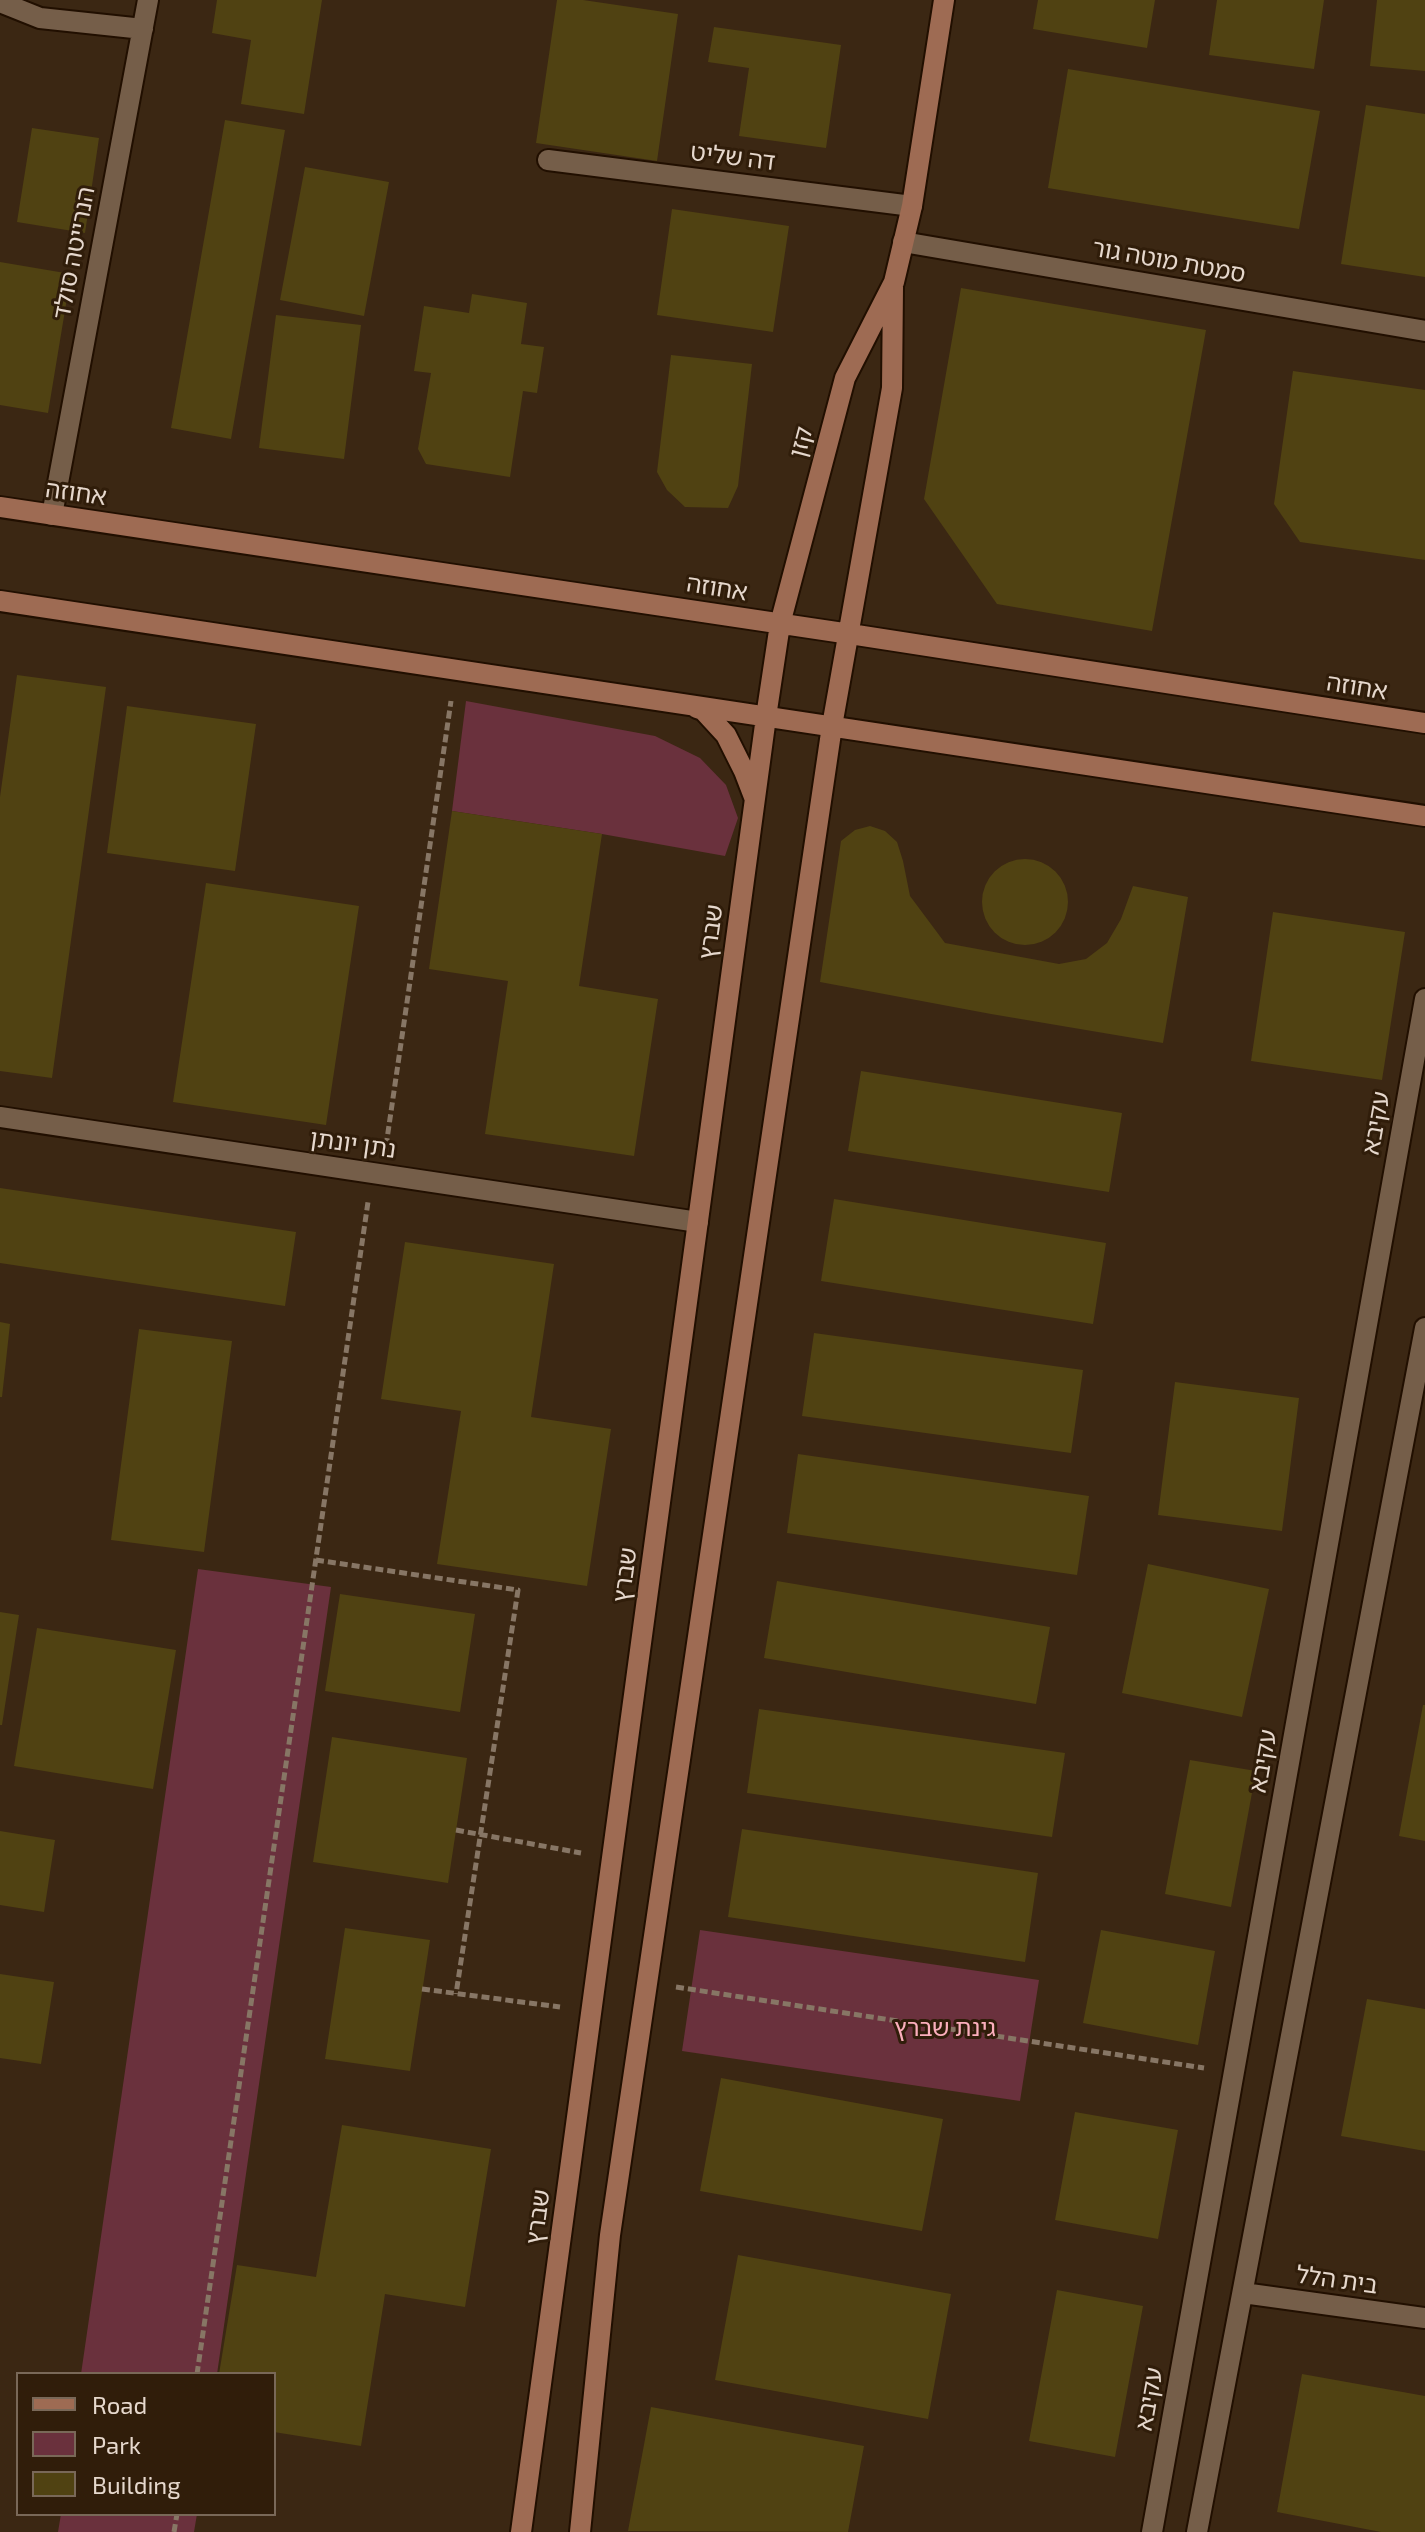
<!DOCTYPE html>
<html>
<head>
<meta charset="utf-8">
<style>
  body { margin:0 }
  #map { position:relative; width:1425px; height:2532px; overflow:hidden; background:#3b2713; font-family:"Exo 2",sans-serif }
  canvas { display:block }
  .legend { position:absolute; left:16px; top:2372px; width:260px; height:144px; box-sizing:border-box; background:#301d0a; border:2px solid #796858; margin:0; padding:10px 14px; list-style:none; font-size:24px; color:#e6d8cd }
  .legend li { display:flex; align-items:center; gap:16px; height:40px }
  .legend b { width:40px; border:2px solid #796858 }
</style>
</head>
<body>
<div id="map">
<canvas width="1425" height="2532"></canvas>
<ul class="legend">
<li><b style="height:10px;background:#9e6b53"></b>Road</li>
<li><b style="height:22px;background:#6a313d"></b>Park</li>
<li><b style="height:22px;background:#504212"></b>Building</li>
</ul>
</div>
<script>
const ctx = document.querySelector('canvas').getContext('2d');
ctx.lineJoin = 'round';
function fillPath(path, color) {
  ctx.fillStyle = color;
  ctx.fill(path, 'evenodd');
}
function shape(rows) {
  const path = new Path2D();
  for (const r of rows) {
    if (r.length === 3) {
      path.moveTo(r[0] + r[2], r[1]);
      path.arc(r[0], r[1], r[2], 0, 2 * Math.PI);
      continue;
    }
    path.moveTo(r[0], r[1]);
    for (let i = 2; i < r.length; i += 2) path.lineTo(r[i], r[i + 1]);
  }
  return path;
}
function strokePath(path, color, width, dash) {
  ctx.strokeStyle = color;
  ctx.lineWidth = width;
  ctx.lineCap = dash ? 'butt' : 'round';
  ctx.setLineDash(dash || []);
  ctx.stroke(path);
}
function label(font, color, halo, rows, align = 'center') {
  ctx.font = font + ' "Exo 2","Noto Sans Hebrew",sans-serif';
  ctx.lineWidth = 6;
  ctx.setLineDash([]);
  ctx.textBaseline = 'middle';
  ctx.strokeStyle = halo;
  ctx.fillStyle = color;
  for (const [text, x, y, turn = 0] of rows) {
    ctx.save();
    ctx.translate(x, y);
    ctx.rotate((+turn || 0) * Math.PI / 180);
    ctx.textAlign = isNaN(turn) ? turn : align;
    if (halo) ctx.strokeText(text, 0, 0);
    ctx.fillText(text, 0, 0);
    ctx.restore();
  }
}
const green = shape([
  [466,701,655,736,700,758,726,785,738,818,725,856,602,834,452,811],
  [198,1569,331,1587,217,2374,81,2374],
  [700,1930,1039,1980,1020,2101,682,2051],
  [61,2514,197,2514,194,2532,58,2532]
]);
const building = shape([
  [217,0,322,0,304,114,241,104,251,40,212,33],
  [557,0,583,0,678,14,657,161,536,143],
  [1038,0,1155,0,1147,48,1033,29],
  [1217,0,1324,0,1314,69,1209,55],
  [1377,0,1425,0,1425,71,1370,66],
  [714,27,841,45,826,148,739,136,749,68,708,62],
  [1068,69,1320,111,1299,229,1048,188],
  [1366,105,1425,114,1425,277,1341,264],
  [225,120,285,130,231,439,171,428],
  [32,128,99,138,85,233,17,222],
  [305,167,389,182,364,316,280,300],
  [672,209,789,226,773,332,657,315],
  [0,262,71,274,48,413,0,405],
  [961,288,1206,330,1152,631,997,604,924,499],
  [472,294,527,303,521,344,544,347,537,393,523,391,510,477,426,464,418,449,431,373,414,371,424,306,469,313],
  [276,315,361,325,344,459,259,448],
  [671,355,752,364,738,486,728,508,685,507,667,490,657,472],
  [1293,371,1425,390,1425,560,1300,542,1274,504],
  [17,675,106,687,52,1078,0,1071,0,797],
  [127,706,256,724,235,871,107,853],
  [452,811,602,834,579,986,658,999,634,1156,485,1134,508,981,429,969],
  [870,826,885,831,897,842,903,861,910,896,945,943,1059,964,1086,959,1107,943,1121,919,1133,886,1188,897,1163,1043,991,1014,820,982,841,841,855,830],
  [1025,902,43],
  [206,883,359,906,326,1125,173,1102],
  [1273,912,1405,932,1382,1080,1251,1061],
  [861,1071,1122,1113,1109,1192,848,1151],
  [0,1188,296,1232,285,1306,0,1263],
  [834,1199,1106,1243,1093,1324,821,1281],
  [405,1242,554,1264,531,1417,611,1429,587,1586,437,1564,461,1411,381,1399],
  [0,1322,10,1324,2,1397,0,1397],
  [139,1329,232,1341,204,1552,111,1540],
  [814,1333,1083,1370,1071,1453,802,1416],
  [1175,1382,1299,1398,1282,1531,1158,1515],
  [798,1454,1089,1496,1077,1575,787,1533],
  [1148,1564,1269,1589,1242,1717,1122,1693],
  [777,1581,1050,1627,1036,1704,764,1658],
  [340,1594,475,1614,460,1712,325,1691],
  [0,1612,19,1615,2,1725,0,1725],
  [37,1628,176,1650,153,1789,14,1766],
  [1423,1705,1425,1705,1425,1841,1399,1836],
  [759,1709,1065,1753,1052,1837,747,1793],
  [332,1737,467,1758,448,1883,313,1862],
  [1190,1760,1256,1771,1231,1907,1165,1894],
  [742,1829,1038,1873,1025,1962,728,1917],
  [0,1831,55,1840,44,1912,0,1905],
  [345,1928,430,1940,410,2071,325,2059],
  [1101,1930,1215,1951,1198,2045,1083,2023],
  [0,1974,54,1982,41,2064,0,2058],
  [1367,1999,1425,2009,1425,2151,1341,2136],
  [721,2078,943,2119,922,2231,700,2191],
  [1075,2112,1178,2130,1158,2239,1055,2220],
  [342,2125,491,2149,465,2307,385,2294,361,2446,274,2432,274,2374,219,2374,237,2265,316,2277],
  [738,2255,951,2294,928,2419,715,2380],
  [1057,2290,1143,2306,1115,2457,1029,2441],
  [1302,2374,1425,2396,1425,2532,1381,2532,1277,2512],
  [651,2407,864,2446,848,2532,628,2531]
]);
const path = shape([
  [386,1146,451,701],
  [316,1560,518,1590,456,1994],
  [456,1830,581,1853],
  [676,1987,1204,2068],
  [422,1989,560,2007],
  [197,2374,368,1202],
  [174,2532,177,2514]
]);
const street = shape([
  [0,2,40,18,143,29],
  [548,160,912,206],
  [903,242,1425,331],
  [52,515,148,0],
  [0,1117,698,1222],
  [1243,2293,1425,2318],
  [1152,2532,1425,999],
  [1197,2532,1425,1328]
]);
const secondary = shape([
  [0,507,850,634,1425,723],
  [0,601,1425,816],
  [697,708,703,710,726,735,744,771,754,797],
  [521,2532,766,717,780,624,845,378,894,282,912,206,944,0],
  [580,2532,610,2235,832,726,892,388,893,287]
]);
const streetNames = [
  ["דה שליט",733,157,7],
  ["הנרייטה סולד",74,253,-79],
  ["סמטת מוטה גור",1169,261,10],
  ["קזן",801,442,-75],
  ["אחוזה",76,493,8],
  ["אחוזה",717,588,9],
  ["אחוזה",1357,687,9],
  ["שברץ",711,932,-82],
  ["עקיבא",1376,1123,-80],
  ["נתן יונתן",353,1144,8],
  ["שברץ",625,1575,-82],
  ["עקיבא",1263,1761,-80],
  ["שברץ",538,2217,-82],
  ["בית הלל",1337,2280,8],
  ["עקיבא",1149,2399,-80]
];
const parkNames = [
  ["גינת שברץ",945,2028]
];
fillPath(green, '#6a313d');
fillPath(building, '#504212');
strokePath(street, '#210f00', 24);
strokePath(secondary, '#210f00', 24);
strokePath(path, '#877665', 5, [8, 4]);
strokePath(street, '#755e49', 20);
strokePath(secondary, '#9e6b53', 20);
label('24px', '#e6d8cd', '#301d0a', streetNames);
label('24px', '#fbaebc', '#301d0a', parkNames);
</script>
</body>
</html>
